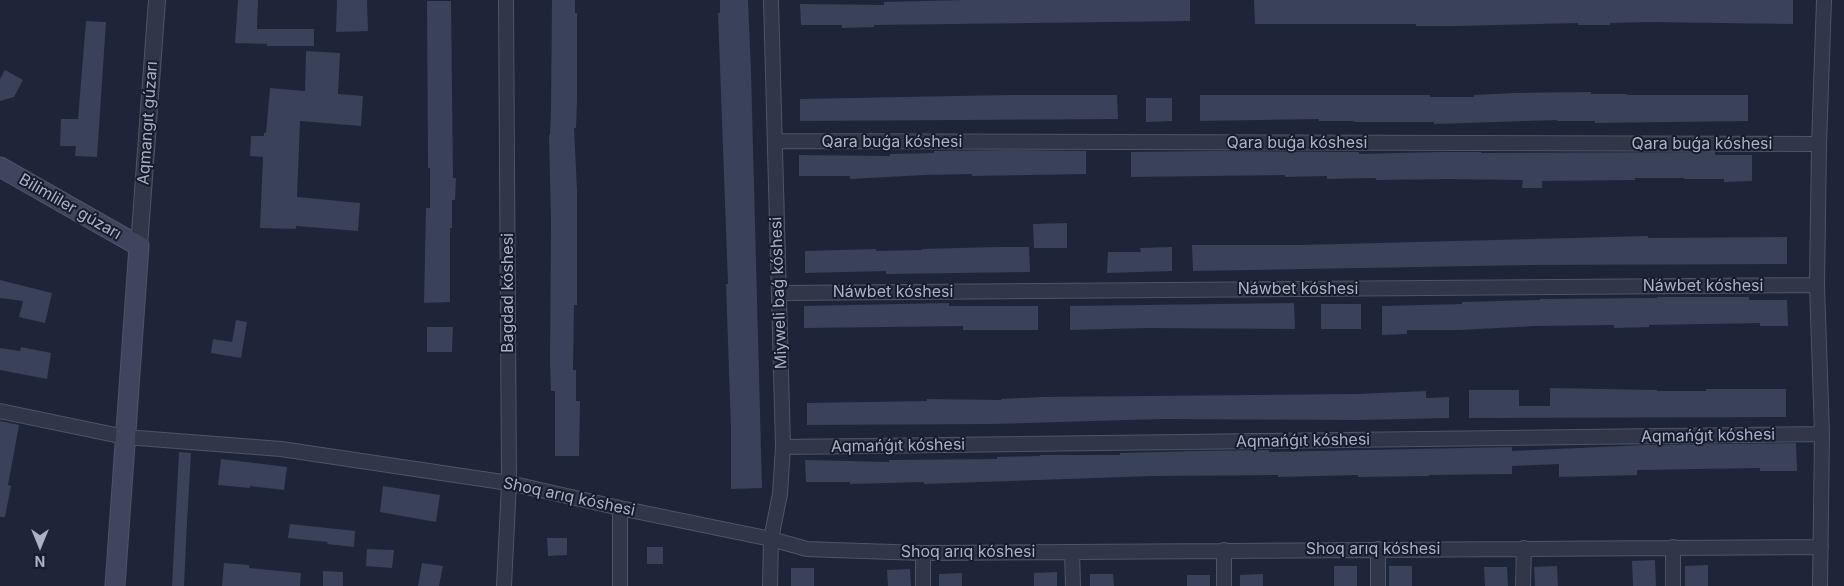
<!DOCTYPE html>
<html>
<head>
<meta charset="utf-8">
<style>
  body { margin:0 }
  #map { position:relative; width:1844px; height:586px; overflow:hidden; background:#1e2538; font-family:Inter,sans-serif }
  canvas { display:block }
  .north { position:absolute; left:15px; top:521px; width:50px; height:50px; -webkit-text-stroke:4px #171c2c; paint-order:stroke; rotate:180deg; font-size:14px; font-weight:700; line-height:20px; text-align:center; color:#abb1c6 }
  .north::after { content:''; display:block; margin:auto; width:18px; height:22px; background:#abb1c6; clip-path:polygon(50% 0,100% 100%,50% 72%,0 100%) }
</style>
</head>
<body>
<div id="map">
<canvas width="1844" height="586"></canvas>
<div class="north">N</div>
</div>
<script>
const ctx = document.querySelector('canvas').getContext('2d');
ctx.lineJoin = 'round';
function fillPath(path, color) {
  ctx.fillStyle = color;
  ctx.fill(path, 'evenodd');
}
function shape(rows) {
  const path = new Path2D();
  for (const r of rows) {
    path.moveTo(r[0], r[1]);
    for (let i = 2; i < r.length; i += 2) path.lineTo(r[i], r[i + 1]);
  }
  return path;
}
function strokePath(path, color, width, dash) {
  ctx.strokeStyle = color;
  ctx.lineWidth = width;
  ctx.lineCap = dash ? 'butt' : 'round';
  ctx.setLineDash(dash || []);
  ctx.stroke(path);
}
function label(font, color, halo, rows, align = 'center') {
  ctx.font = font + ' Inter,sans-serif';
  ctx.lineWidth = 4;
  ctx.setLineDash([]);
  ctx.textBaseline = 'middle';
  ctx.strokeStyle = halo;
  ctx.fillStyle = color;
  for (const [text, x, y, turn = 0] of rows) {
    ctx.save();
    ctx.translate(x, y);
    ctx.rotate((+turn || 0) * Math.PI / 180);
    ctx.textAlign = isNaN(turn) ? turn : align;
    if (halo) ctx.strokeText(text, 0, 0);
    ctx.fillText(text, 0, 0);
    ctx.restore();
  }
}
const building = shape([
  [238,0,258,0,257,29,314,29,314,46,267,46,267,44,235,43],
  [337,0,367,0,368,31,336,32],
  [552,0,575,0,575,13,577,13,577,100,576,128,574,128,577,190,577,305,574,305,573,370,576,370,576,401,580,401,579,456,555,456,555,391,551,391,550,362,551,222,549,135,550,135,551,108],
  [720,0,748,0,751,72,762,488,731,489,731,429,726,284,728,284,718,13,720,13],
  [964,0,1190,0,1190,21,874,25,874,27,842,28,842,25,801,25,800,4,884,5,884,2],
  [1254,0,1793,0,1793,24,1649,22,1610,23,1610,25,1578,25,1578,23,1458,26,1416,26,1416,24,1255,24],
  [427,1,451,1,453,178,456,178,455,200,452,200,452,228,450,228,450,302,424,303,426,208,430,208,430,168,428,168],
  [86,21,106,22,97,157,75,156,76,146,60,146,61,119,78,119],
  [306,51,340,53,338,94,363,96,361,126,300,121,297,197,360,203,358,231,296,226,296,229,260,228,263,157,250,156,251,136,264,136,264,133,266,133,270,88,305,91],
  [5,70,23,80,14,97,0,101,0,79],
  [1591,92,1591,94,1627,94,1627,95,1748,95,1748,121,1595,123,1595,121,1557,121,1557,120,1434,124,1434,122,1354,122,1354,121,1319,121,1319,119,1200,121,1200,95,1430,95,1430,97,1474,97,1474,95,1515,93],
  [1010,95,1117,95,1118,119,800,121,800,99],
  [1146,98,1172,98,1172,121,1146,122],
  [1014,150,1086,151,1086,174,972,176,972,174,924,175,850,179,850,176,799,176,799,155,890,156,890,154,934,153,934,151],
  [1211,151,1359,152,1359,154,1439,152,1481,152,1481,153,1715,152,1715,155,1752,155,1752,181,1724,182,1724,179,1684,179,1684,178,1635,178,1635,180,1542,181,1542,188,1522,188,1523,180,1448,179,1376,180,1376,178,1327,179,1327,176,1285,177,1285,175,1131,177,1131,152],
  [1067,223,1067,248,1034,248,1033,224],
  [1648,236,1648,238,1787,237,1787,264,1531,265,1193,271,1192,245,1302,245],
  [996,247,1029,247,1030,272,886,274,886,271,805,273,805,251,876,249,876,251,922,250,922,249],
  [1172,247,1172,271,1107,273,1108,252,1141,252,1140,248],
  [0,280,52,293,45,323,19,317,23,301,0,298],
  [1657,297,1749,297,1749,300,1787,300,1788,326,1760,326,1760,323,1649,325,1649,327,1614,328,1614,325,1535,326,1460,330,1407,330,1407,334,1382,335,1382,306,1462,304,1462,302,1540,300,1540,299,1657,298],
  [949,303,949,306,1038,306,1038,330,963,330,963,326,804,328,804,306],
  [1294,303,1295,329,1147,328,1070,330,1070,306],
  [1321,304,1361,304,1361,329,1321,329],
  [236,320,247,322,241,358,211,353,213,339,232,342],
  [427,327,453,327,452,352,427,352],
  [21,347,51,353,47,379,0,370,0,348,20,351],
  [1550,388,1657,390,1657,391,1706,391,1706,389,1786,389,1786,417,1469,418,1469,390,1519,390,1519,406,1550,406],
  [1426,391,1426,398,1449,397,1449,418,1358,420,1161,419,992,424,807,425,807,403,927,401,927,399,1001,400,1001,399,1043,397,1358,394],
  [0,421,19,425,8,485,11,486,5,517,0,517],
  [1796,443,1797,471,1760,471,1760,468,1637,470,1637,475,1559,477,1559,464,1512,466,1512,474,1429,475,1429,476,1358,477,1358,475,1278,477,1278,475,1152,476,924,484,924,482,850,484,850,482,806,482,805,460,889,462,889,460,997,459,997,457,1040,456,1040,455,1120,455,1120,453,1197,451,1269,450,1269,452,1512,447,1512,451,1644,445],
  [179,452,191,453,187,523,184,586,172,586],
  [221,459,287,467,284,490,250,486,250,488,218,485],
  [383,486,440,495,436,522,380,512],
  [290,524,355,531,354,547,327,544,328,542,288,538],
  [547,538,567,538,567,555,548,556],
  [647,547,663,547,663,564,647,564],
  [367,549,394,550,392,568,366,566],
  [1655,560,1656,586,1633,586,1632,561],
  [224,563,249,565,249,568,301,573,300,586,222,586],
  [422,563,443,566,439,586,418,586],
  [1708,565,1708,586,1685,586,1685,566],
  [1334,566,1357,566,1357,586,1334,586],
  [1389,566,1412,566,1412,586,1389,586],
  [1557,566,1558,586,1535,586,1534,567],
  [1484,567,1507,567,1508,586,1485,586],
  [791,568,814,568,814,586,791,586],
  [910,569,911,586,888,586,887,570],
  [323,571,343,572,343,586,323,586],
  [1057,572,1057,586,1034,586,1034,573],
  [962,573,962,586,939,586,939,574],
  [1090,574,1113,574,1114,586,1090,586],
  [1263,574,1263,586,1240,586,1240,575],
  [1187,575,1210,575,1210,586,1187,586]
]);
const minor = shape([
  [775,141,1819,144],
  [779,293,1817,285],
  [0,411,125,437,281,449,509,483,620,508,771,539,807,549,833,550,923,553,1821,547],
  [783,447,1822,434],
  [620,508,620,586],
  [1072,552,1073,586],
  [923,553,923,586],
  [504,586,509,483,506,0],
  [770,586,771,539,780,494,783,447,771,0],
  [1224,586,1224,550],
  [1378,586,1378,549],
  [1523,586,1524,548],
  [1673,586,1673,547],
  [1820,586,1822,434,1817,285,1819,144,1824,0]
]);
const tertiary = shape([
  [139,246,157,0]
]);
const secondary = shape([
  [0,167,139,246,115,586]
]);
const streetNames = [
  ["Aqmangıt gúzarı",148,123,-86],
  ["Qara buǵa kóshesi",892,142],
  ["Qara buǵa kóshesi",1297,143],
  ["Qara buǵa kóshesi",1702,144],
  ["Bilimliler gúzarı",70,207,30],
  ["Náwbet kóshesi",1703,286],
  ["Náwbet kóshesi",1298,289],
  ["Náwbet kóshesi",893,292],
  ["Bagdad kóshesi",508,293,-90],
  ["Miyweli baǵ kóshesi",779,293,-92],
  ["Aqmańǵıt kóshesi",1708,436,-1],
  ["Aqmańǵıt kóshesi",1303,441,-1],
  ["Aqmańǵıt kóshesi",898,446,-1],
  ["Shoq arıq kóshesi",569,497,12],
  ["Shoq arıq kóshesi",1373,549],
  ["Shoq arıq kóshesi",968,552]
];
fillPath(building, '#394259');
strokePath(minor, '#4f5467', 16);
strokePath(tertiary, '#4f5467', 18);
strokePath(secondary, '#4f5467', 21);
strokePath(minor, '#313748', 14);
strokePath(tertiary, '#313748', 16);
strokePath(secondary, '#3f455c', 19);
label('16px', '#abb1c6', '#171c2c', streetNames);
</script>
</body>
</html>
